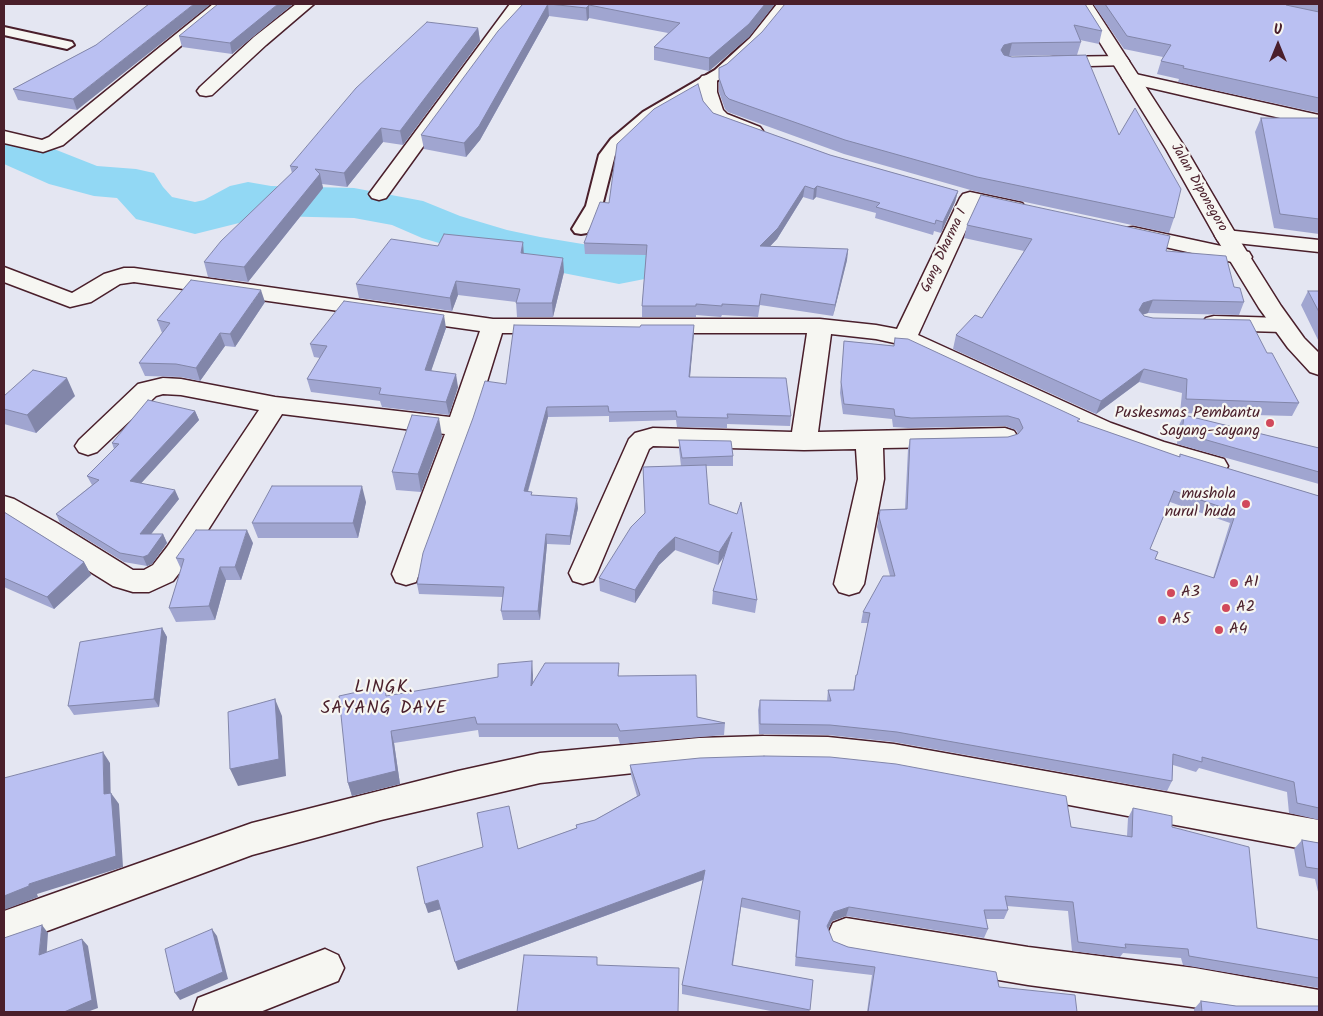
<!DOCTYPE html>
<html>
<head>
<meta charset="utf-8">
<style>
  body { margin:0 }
  #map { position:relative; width:1323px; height:1016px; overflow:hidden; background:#e4e6f2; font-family:Kalam,sans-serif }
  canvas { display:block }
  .frame { position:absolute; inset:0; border:5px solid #4a1f2b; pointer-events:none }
  .north { position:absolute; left:1253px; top:20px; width:50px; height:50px; -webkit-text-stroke:4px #f6f6f2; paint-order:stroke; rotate:0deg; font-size:14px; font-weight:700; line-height:20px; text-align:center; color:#4a1f2b }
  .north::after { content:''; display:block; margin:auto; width:18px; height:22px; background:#4a1f2b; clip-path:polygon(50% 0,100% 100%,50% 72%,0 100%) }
</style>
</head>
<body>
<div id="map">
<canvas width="1323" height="1016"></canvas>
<div class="frame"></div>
<div class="north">U</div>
</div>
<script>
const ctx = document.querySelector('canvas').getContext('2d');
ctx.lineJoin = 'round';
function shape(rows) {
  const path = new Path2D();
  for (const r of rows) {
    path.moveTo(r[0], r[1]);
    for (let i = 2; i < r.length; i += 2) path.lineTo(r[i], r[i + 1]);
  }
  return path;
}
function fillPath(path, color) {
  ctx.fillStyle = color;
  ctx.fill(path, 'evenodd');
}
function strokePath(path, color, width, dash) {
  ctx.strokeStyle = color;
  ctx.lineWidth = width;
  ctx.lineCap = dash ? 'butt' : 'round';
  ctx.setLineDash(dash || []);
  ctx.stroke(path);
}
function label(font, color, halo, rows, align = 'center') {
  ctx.font = font + ' Kalam,sans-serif';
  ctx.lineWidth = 4.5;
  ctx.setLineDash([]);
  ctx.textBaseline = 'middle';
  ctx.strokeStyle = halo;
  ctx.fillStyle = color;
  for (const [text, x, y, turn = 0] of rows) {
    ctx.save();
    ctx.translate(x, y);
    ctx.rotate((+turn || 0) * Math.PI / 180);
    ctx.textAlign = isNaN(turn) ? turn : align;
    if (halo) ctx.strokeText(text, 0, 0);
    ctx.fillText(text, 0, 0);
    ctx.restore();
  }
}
const river = shape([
  [4,132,21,136,97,166,136,169,154,173,163,187,172,197,195,202,204,200,230,186,248,182,271,186,354,188,423,201,460,216,507,230,540,237,619,250,646,246,665,251,674,263,665,275,619,284,497,260,422,238,392,225,354,218,271,216,256,214,239,223,195,234,136,219,117,198,94,196,49,184,4,164,4,132]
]);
const lane = shape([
  [777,4,791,4,760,44,725,76,653,118,623,145,615,155,602,206,587,233,581,234,575,233,572,229,586,206,599,155,611,139,643,112,715,70,750,38,777,4],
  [4,27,72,42,74,45,67,49,4,35,4,27]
]);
const street = shape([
  [213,4,231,4,63,145,43,152,4,143,4,131,42,140,49,137,213,4],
  [296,4,314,4,266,45,212,95,206,96,200,95,197,91,200,87,254,37,296,4],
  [510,4,526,4,386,198,379,200,372,198,369,194,372,190,510,4],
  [1120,56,1126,57,1129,61,1126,65,1053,67,1047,66,1044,62,1047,58,1053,57,1120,56],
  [1131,73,1319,115,1319,127,1125,82,1122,78,1125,74,1131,73],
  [708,75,714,76,717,80,717,92,723,110,727,114,760,127,763,131,760,135,753,137,746,135,713,122,705,111,699,92,699,80,702,76,708,75],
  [970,192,1022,203,1025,207,1022,211,1015,213,977,206,918,335,1111,423,1164,442,1224,459,1228,466,1224,473,1215,475,1146,454,1093,435,899,344,876,339,831,334,818,432,1005,428,1014,431,1018,437,1014,443,1005,446,883,448,884,479,864,584,859,592,849,595,839,592,834,584,858,479,856,449,804,450,653,446,649,449,597,573,593,581,583,584,573,581,569,573,629,439,635,433,653,428,792,432,807,333,502,333,473,427,416,582,406,585,396,582,392,574,445,434,282,414,187,563,173,581,149,592,133,592,113,586,4,518,4,496,14,499,57,523,133,570,144,570,153,565,167,547,259,410,181,395,163,394,156,396,97,452,88,455,79,452,75,446,79,440,138,384,163,378,181,379,275,397,450,417,480,331,134,282,120,284,91,302,70,307,4,282,4,267,72,293,104,274,124,268,134,268,493,319,820,319,876,325,897,329,960,198,963,194,970,192],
  [1133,227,1249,252,1252,257,1249,262,1241,264,1125,238,1122,233,1125,228,1133,227],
  [1226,230,1319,240,1319,252,1218,241,1215,236,1218,231,1226,230],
  [1214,316,1282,318,1290,320,1294,325,1290,330,1282,332,1214,330,1206,328,1202,323,1206,318,1214,316],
  [763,736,828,737,894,744,1319,820,1319,852,894,772,828,765,763,764,699,766,540,783,381,820,252,855,4,947,4,911,252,823,458,771,540,753,699,738,763,736],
  [846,918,1028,947,1195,968,1319,990,1319,1012,1229,1012,1028,985,846,954,833,949,827,936,833,923,846,918],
  [325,949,338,955,344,968,338,981,260,1012,193,1012,198,998,325,949]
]);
const secondary = shape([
  [1076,4,1092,4,1186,149,1237,236,1281,306,1304,338,1319,353,1319,375,1310,372,1288,348,1259,308,1215,236,1166,149,1076,4]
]);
const wall = shape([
  [293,4,232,54,182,47,179,36],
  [523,4,775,4,749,37,709,71,654,60,654,47,668,33,589,18,587,21,549,16,480,140,466,157,424,149,421,135],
  [1085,4,1102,31,1099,44,1080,40,1081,42,1077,55,1010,56,1119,135,1174,218,1169,233,974,191,844,154,728,112,725,109,719,92,719,68,727,64,762,32],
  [1093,4,1319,4,1319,113,1178,82,1179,79,1157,74,1161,61,1163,57,1124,49],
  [478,28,480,41,403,145,383,142,347,187,322,184,323,188,248,282,208,277,204,262,292,173,290,166],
  [96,45,77,110,18,100,13,89],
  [703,101,713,113,830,155,958,191,955,202,941,233,934,231,933,235,875,218,876,213,816,197,813,200,803,197,777,239,769,247,848,249,847,260,833,316,760,305,758,317,722,315,721,317,696,315,696,317,642,317,642,306,646,255,585,254,584,243,609,203],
  [1261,118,1319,118,1319,234,1274,228,1255,132],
  [967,225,1166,251,1234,287,1244,302,1239,315,1148,313,1143,314,1144,316,1267,353,1299,403,1292,416,1180,413,1182,393,1139,382,1096,414,953,349,956,335,982,318,1024,251,964,238],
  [438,246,524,254,564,272,553,317,517,317,516,302,458,295,452,311,359,298,356,284],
  [1308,291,1319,291,1319,342,1301,305],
  [265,302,235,347,225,346,200,381,181,377,145,376,139,363,162,333,157,320],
  [694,325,690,377,791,416,790,426,727,424,727,428,677,427,676,420,609,422,609,416,548,417,528,492,532,495,578,508,570,545,547,544,540,620,503,620,501,611,503,597,419,594,417,584,506,384,640,327],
  [446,328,431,370,458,387,449,415,382,407,380,401,311,392,307,379,320,358,314,357,310,344],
  [895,338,1079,422,1179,457,1180,454,1319,496,1319,820,1289,813,1287,792,1199,768,1196,772,1173,765,1172,781,1167,791,894,742,828,735,759,734,758,710,760,700,827,701,828,690,853,690,856,675,857,675,868,623,861,623,863,612,890,576,877,527,880,510,905,509,908,449,910,439,1008,437,1018,434,1016,430,1005,426,908,428,893,427,892,419,843,414,840,393,844,341,894,346],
  [1170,502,1230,523,1213,578,1155,559,1150,549],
  [4,396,75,396,36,433,4,424],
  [195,411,199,420,141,483,179,499,151,534,163,534,167,543,152,564,147,566,124,562,60,523,56,514,92,485,87,476,114,449,112,443],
  [1184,415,1319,448,1319,484,1177,444,1179,425],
  [442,436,421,492,396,490,392,472],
  [679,440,733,456,733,466,706,466,709,504,757,600,755,613,712,604,713,591,724,557,718,565,675,550,659,565,635,603,600,591,599,578,645,514,643,467,681,466,679,449],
  [366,502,358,538,258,538,252,523],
  [4,512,84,562,91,575,54,609,4,587],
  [253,543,241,580,226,580,215,620,176,622,169,608,181,569,176,558],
  [162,628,167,637,159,707,74,715,68,706],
  [533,675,533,682,619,676,697,717,725,723,724,735,620,744,618,737,479,737,478,730,394,743,400,784,352,796,348,783,387,696],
  [630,765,1071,827,1127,836,1128,818,1133,808,1172,827,1257,928,1319,940,1319,988,1183,965,1181,958,1123,953,1120,957,1072,951,1068,911,1007,906,1008,910,1004,919,986,919,988,929,984,938,846,916,832,921,828,929,833,941,848,947,999,987,1077,1012,867,1012,872,975,795,966,798,920,741,907,733,965,813,980,809,1012,776,1012,682,994,682,985,703,880,458,970,441,909,428,913,518,849,577,828,576,825,595,820,637,796,631,775],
  [1302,840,1319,843,1319,896,1315,879,1299,876,1294,849],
  [1201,1001,1236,1006,1319,1012,1194,1012,1194,1009]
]);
const shadedWall = shape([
  [194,4,211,4,77,110,73,99],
  [278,4,293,4,232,54,230,43],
  [548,4,549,16,480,140,466,157,464,143],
  [765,4,775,4,749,37,709,71,709,58],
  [589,5,589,18,587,21,586,8],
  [478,28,480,41,403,145,400,131],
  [1012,43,1009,56,1002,58,1001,50,1004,45],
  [381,128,383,142,347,187,344,173],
  [320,174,323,188,248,282,244,267],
  [805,186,803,197,777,239,760,257,760,246],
  [817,186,816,197,813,200,814,189],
  [958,191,955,202,941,233,943,222],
  [523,242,524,256,521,253],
  [848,249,847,260,833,316,835,305],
  [563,258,564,272,553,317,552,303],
  [456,281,458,295,452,311,450,298],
  [261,290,265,302,235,347,230,334],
  [1153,300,1148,313,1139,316,1139,310,1143,303],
  [444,315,446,328,427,383,425,370],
  [694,325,694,335,689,387,689,377],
  [220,333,225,346,200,381,196,368],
  [1144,369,1139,382,1096,414,1101,401],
  [456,374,458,387,449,415,446,402],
  [67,378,75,396,36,433,27,415],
  [547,407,548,417,525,501,524,491],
  [195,411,199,420,135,490,130,481],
  [439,418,442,436,421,492,418,474],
  [362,486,366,502,358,538,353,523],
  [175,490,179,499,144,543,140,534],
  [577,498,578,508,570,545,570,536],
  [247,530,253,543,241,580,235,567],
  [732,532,731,545,718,565,719,552],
  [163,534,167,543,152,564,147,566,143,557],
  [546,534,547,544,540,620,538,611],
  [675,537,675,550,659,565,635,603,635,590,659,552],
  [84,562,91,575,54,609,47,597],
  [220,567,226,580,215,620,209,606],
  [162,628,167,637,159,707,154,699],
  [532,661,533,675,532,699,531,686],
  [275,699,282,716,286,776,238,786,230,769],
  [391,731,394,743,400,784,352,796,348,783],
  [103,752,110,763,111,806,104,794],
  [111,793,119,804,123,867,37,894,38,897,4,910,4,896,29,884],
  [705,870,705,879,458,970,455,962],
  [438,900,441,909,428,913,425,904],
  [849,907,846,916,832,921,825,935,827,926,834,912],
  [42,925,48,933,46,963,39,955],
  [212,929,217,936,228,979,180,1000,175,993],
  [82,939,88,946,98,1008,87,1012,64,1012]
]);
const building = shape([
  [149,4,194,4,73,99,13,89,96,45,149,4],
  [218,4,278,4,230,43,179,36,218,4],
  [523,4,548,4,479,126,464,143,421,135,498,31,523,4],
  [549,4,765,4,749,24,709,58,654,47,680,23,589,5,586,8,549,4],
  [785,4,1085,4,1102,31,1074,25,1081,42,1012,43,1004,45,1001,50,1004,55,1012,57,1086,55,1119,135,1135,108,1181,189,1174,218,977,177,845,140,729,99,725,95,719,78,719,68,727,64,762,32,785,4],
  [1105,4,1286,4,1286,5,1319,12,1319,98,1183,68,1184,66,1161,61,1171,45,1127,36,1105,4],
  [427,22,478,28,400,131,381,128,344,173,315,169,320,174,244,267,204,262,221,241,298,167,290,166,356,88,427,22],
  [698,84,703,101,713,113,830,155,958,191,943,222,936,220,935,224,876,207,880,203,817,186,814,189,805,186,778,228,760,246,848,249,835,305,761,294,759,306,722,304,722,306,696,304,696,306,642,306,647,245,584,243,600,202,609,203,617,144,654,109,698,84],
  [1261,118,1319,118,1319,219,1280,214,1261,118],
  [981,195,1170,236,1166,251,1226,256,1234,287,1240,288,1244,302,1153,300,1143,303,1139,310,1144,316,1153,318,1250,320,1267,353,1272,353,1299,403,1186,399,1187,379,1144,369,1101,401,956,335,975,315,982,318,1032,239,967,225,981,195],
  [444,234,523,242,521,253,563,258,552,303,516,303,520,289,456,281,450,298,356,284,391,239,438,246,444,234],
  [191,280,261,290,230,334,220,333,196,368,176,364,139,363,170,323,157,320,191,280],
  [1308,291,1319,291,1319,312,1308,291],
  [344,301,444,315,425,370,456,374,446,402,379,394,381,388,307,379,327,346,310,344,344,301],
  [514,325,640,327,641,325,694,325,689,377,786,378,791,416,727,414,728,418,677,417,676,411,609,412,608,406,547,407,524,491,532,492,531,495,577,498,570,536,546,534,538,611,501,611,504,587,417,584,423,553,473,418,485,381,506,384,514,325],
  [895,338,908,339,1080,419,1077,421,1180,457,1180,454,1319,496,1319,808,1297,803,1294,782,1202,757,1202,762,1173,754,1172,781,897,732,830,725,760,724,760,700,831,701,828,690,854,690,856,675,857,675,870,613,863,612,883,576,895,576,879,517,880,510,907,509,910,439,1008,437,1018,434,1023,428,1019,419,1008,416,911,418,895,416,894,409,844,404,841,382,844,341,894,346,895,338],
  [1174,491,1236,512,1214,578,1155,559,1158,552,1150,549,1174,491],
  [33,370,67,378,27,415,4,409,4,396,33,370],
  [148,400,195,411,130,481,175,490,140,534,163,534,148,555,143,557,120,553,56,514,99,480,87,476,119,444,112,443,148,400],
  [412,415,439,418,418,474,392,472,412,415],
  [1184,415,1319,448,1319,472,1182,433,1184,415],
  [679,440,731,441,733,456,682,458,679,440],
  [706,465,709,504,737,514,741,502,757,600,713,591,732,532,719,552,675,537,659,552,635,590,599,578,631,527,645,513,643,467,706,465],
  [272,486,362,486,353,523,252,523,272,486],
  [4,512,84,562,47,597,4,578,4,512],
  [196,530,247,530,235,567,220,567,209,606,169,608,184,559,176,558,196,530],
  [162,628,154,699,68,706,80,642,162,628],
  [532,661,531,686,545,663,619,663,618,676,696,675,697,717,725,723,620,731,617,724,477,724,475,717,391,731,396,771,348,783,339,696,385,686,386,696,498,677,498,664,532,661],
  [275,699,279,759,230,769,228,712,275,699],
  [103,752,104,794,111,793,116,856,29,884,29,886,4,896,4,778,103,752],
  [764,756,830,757,896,764,1066,796,1071,827,1132,837,1133,808,1172,816,1172,827,1249,847,1257,928,1319,940,1319,978,1189,956,1188,949,1125,944,1126,948,1078,942,1073,902,1005,896,1008,910,984,910,988,929,849,907,834,912,827,926,833,941,848,947,996,972,999,987,1075,995,1077,1012,868,1012,875,967,796,957,800,911,742,898,732,965,813,980,810,1010,682,985,705,870,455,962,438,900,425,904,417,867,483,847,477,813,509,806,518,849,577,828,576,825,595,820,640,795,630,765,700,758,764,756],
  [1302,840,1319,843,1319,869,1306,867,1302,840],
  [42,925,39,955,82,939,92,1000,64,1012,4,1012,4,938,42,925],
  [212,929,223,972,175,993,165,949,212,929],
  [524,955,597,957,597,965,679,968,678,1012,517,1012,524,955],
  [1201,1001,1236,1006,1319,1006,1319,1012,1202,1012,1201,1001]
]);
const markers = [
  [1270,423,5,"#d1495b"],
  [1246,504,5,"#d1495b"],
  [1234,583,5,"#d1495b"],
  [1171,593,5,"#d1495b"],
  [1226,608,5,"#d1495b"],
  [1162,620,5,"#d1495b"],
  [1219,630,5,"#d1495b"]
];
const farStreetnames = [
  ["Jalan Diponegoro",1198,188,60],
  ["Gang Dharma I",945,251,-65]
];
const poiNames = [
  ["Puskesmas Pembantu",1260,414,"right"],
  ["Sayang-sayang",1260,432,"right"],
  ["mushola",1236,495,"right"],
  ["nurul huda",1236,513,"right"],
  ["A1",1244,583],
  ["A3",1181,593],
  ["A2",1236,608],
  ["A5",1172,620],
  ["A4",1229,630]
];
const neighbourhoodNames = [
  ["LINGK.",384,689],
  ["SAYANG DAYE",384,710]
];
fillPath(river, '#92d8f4');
strokePath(lane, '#4a1f2b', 4);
strokePath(street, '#4a1f2b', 3);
strokePath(secondary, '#4a1f2b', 3);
fillPath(lane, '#f6f6f2');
fillPath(street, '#f6f6f2');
fillPath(secondary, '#f6f6f2');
fillPath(wall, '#a0a5d0');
fillPath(shadedWall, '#8286a9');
fillPath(building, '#bac0f2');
strokePath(building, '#8286a9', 1);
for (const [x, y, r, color] of markers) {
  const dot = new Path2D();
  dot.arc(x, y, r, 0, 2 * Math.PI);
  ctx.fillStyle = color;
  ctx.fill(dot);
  strokePath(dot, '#f6f6f2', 2);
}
label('14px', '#4a1f2b', '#f6f6f2', farStreetnames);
label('16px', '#4a1f2b', '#f6f6f2', poiNames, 'left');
ctx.letterSpacing = '1px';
label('18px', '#4a1f2b', '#f6f6f2', neighbourhoodNames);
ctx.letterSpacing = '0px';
</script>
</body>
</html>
